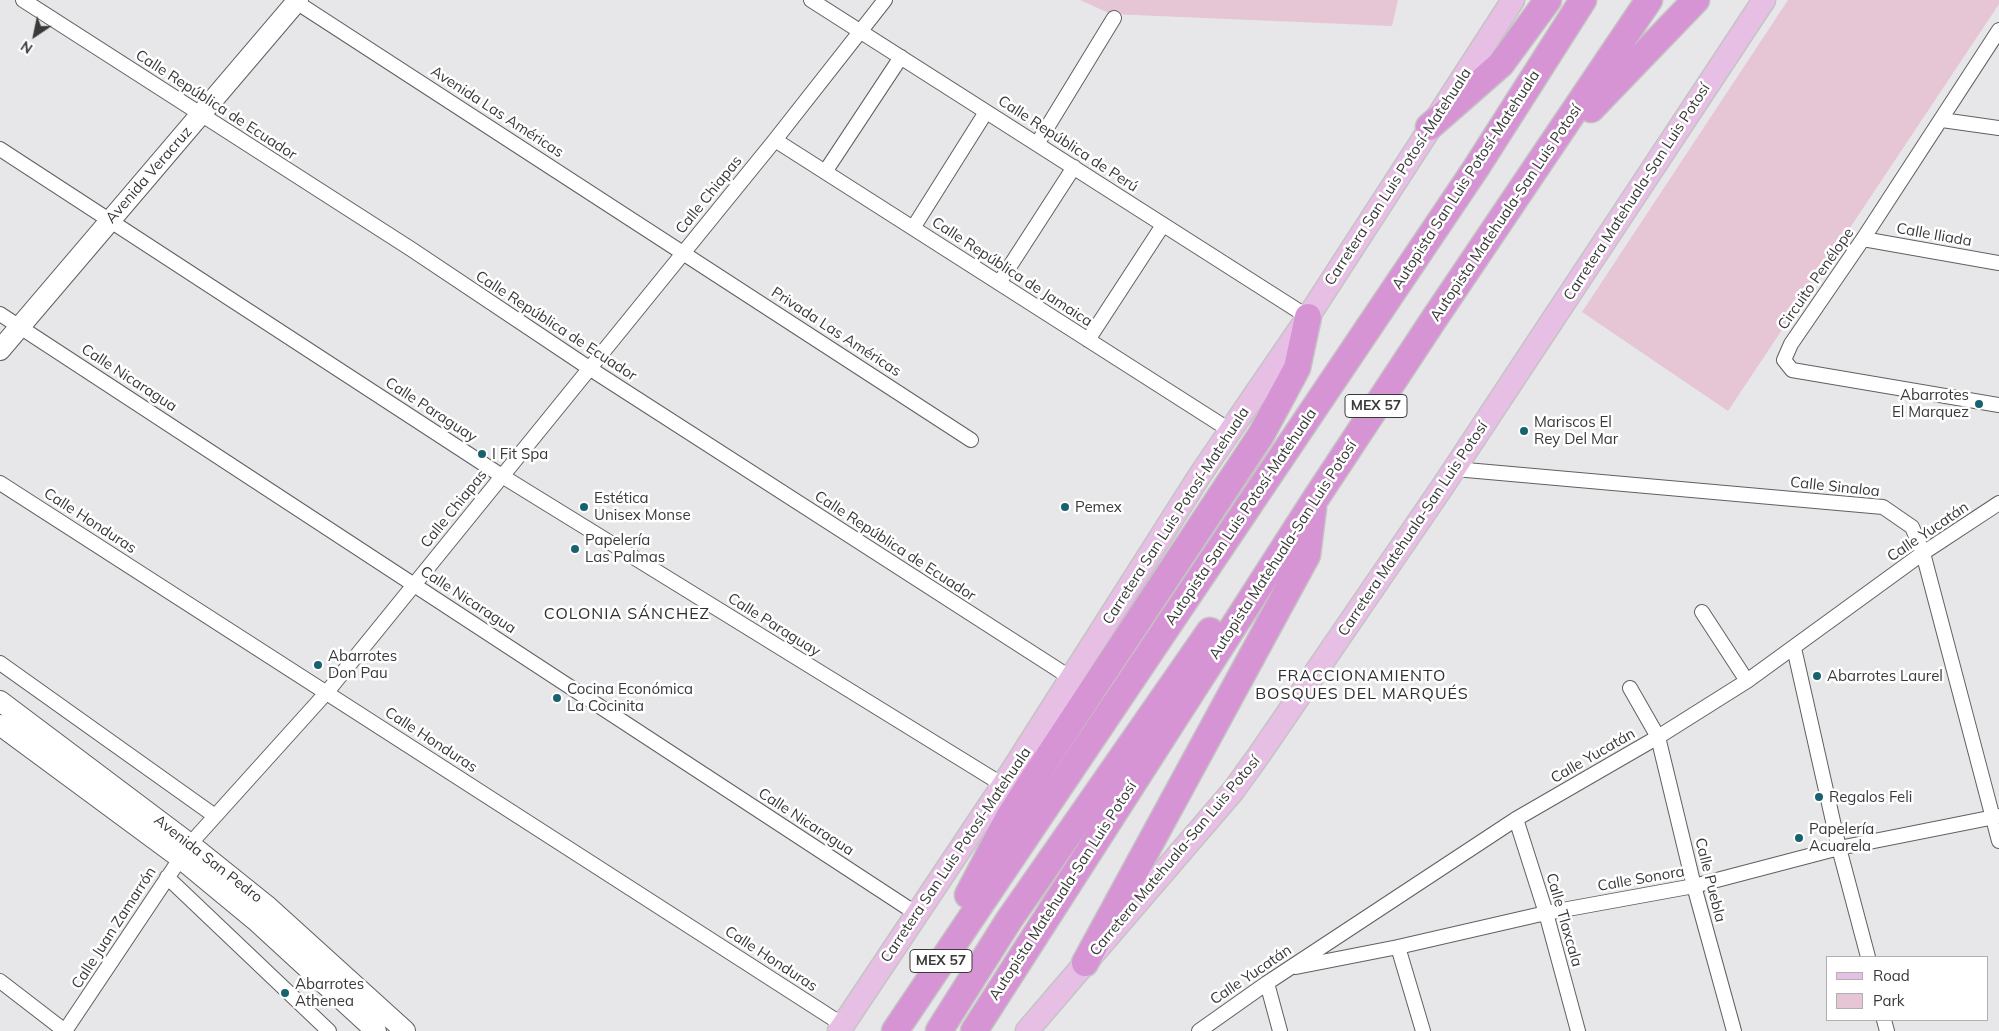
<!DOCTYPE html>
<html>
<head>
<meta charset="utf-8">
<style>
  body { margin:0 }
  #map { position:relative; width:1999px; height:1031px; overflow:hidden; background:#e7e6e9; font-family:Mulish,sans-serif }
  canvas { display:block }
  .legend { position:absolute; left:1826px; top:956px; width:162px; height:65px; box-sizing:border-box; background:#fff; border:1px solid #b0b0b0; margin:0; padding:6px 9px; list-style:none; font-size:15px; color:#39393a }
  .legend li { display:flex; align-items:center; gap:10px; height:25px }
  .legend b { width:25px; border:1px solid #b0b0b0 }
  .north { position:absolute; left:10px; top:10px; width:50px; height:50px; -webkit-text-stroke:4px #fff; paint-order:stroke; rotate:214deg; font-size:14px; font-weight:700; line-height:20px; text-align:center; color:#39393a }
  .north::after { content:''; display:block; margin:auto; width:18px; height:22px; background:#39393a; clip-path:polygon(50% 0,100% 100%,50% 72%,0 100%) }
</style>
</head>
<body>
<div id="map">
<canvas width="1999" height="1031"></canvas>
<ul class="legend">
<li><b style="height:6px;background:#e7bfe5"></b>Road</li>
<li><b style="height:14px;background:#e6c5d5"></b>Park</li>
</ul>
<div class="north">N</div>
</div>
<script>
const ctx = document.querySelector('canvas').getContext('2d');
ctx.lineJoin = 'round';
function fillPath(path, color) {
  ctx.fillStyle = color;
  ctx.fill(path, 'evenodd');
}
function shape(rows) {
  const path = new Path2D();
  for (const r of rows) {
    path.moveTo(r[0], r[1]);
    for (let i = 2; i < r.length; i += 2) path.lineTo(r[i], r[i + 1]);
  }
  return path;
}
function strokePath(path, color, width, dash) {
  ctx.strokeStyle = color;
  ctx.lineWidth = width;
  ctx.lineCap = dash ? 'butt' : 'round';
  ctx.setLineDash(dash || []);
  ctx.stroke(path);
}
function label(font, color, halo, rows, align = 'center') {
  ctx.font = font + ' Mulish,sans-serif';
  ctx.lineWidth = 5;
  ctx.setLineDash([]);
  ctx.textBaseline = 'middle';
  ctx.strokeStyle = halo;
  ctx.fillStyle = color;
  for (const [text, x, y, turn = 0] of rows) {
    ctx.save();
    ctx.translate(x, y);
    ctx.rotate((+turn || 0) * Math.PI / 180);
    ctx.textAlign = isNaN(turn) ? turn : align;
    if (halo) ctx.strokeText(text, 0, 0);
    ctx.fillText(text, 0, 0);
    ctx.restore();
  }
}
const green = shape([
  [1080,0,1398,0,1392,26,1111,14],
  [1788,0,1999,0,1999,4,1728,411,1582,312]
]);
const street = shape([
  [23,0,411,249,589,368,1071,678],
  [293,0,971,440],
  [811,0,1308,317],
  [1999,30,1863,239,1791,344,1784,360,1792,370,1999,405],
  [1942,120,1999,128],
  [775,140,1231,431],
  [1037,144,1114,18],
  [0,149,502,476,1003,785],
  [825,172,901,57],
  [913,228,986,112],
  [1863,239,1999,263],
  [999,283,1074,167],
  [0,314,917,914],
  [1088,340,1163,225],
  [1455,469,1883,507,1912,527,1923,553,1999,841],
  [0,483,843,1025],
  [1702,612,1747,681],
  [1794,648,1839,848,1868,957],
  [0,663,215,816],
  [1630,688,1658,737,1694,886,1734,1031],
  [1516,819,1546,913,1578,1031],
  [167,877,329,1031],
  [1398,947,1423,1031],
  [1296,967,1398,947,1546,913,1694,886,1839,848,1999,816],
  [0,981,65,1031],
  [1267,983,1280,1031],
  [1884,1020,1887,1031],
  [65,1031,190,844,327,692,775,140,885,0],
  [1199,1031,1267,983,1516,819,1658,737,1747,681,1923,553,1999,503]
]);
const secondary = shape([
  [0,350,298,0],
  [0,701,190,844,266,905,405,1031],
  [0,725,180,858,255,920,376,1031]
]);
const primary = shape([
  [839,1031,1003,785,1202,472,1308,317,1513,0],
  [1027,1031,1233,791,1259,755,1443,486,1764,0]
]);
const highway = shape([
  [1591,109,1696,0],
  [1429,127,1501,64,1548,0],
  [968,895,1009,817,1032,781,1261,435,1297,368,1308,317],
  [1085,963,1307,555,1313,508],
  [895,1031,1476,168,1583,0],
  [939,1031,1009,920,1210,631],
  [974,1031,1314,501,1434,319,1649,0]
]);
const markers = [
  [1979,404,5,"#18626f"],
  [1524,431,5,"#18626f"],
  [482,454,5,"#18626f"],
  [584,507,5,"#18626f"],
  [1065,507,5,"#18626f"],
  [575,549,5,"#18626f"],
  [318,665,5,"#18626f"],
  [1817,676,5,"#18626f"],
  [557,698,5,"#18626f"],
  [1819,797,5,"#18626f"],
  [1799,838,5,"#18626f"],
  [285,993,5,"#18626f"]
];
const shields = [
  [1376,406,62],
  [941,961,62]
];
const shieldNames = [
  ["MEX 57",1376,406],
  ["MEX 57",941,961]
];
const streetNames = [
  ["Calle República de Ecuador",216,105,33],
  ["Avenida Las Américas",497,112,33],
  ["Calle República de Perú",1068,144,33],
  ["Avenida Veracruz",149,175,-49],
  ["Carretera San Luis Potosí-Matehuala",1398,177,-57],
  ["Autopista San Luis Potosí-Matehuala",1466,180,-57],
  ["Carretera Matehuala-San Luis Potosí",1637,192,-57],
  ["Calle Chiapas",709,195,-51],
  ["Autopista Matehuala-San Luis Potosí",1506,213,-56],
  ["Calle Iliada",1934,235,10],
  ["Calle República de Jamaica",1012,272,33],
  ["Circuito Penélope",1816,279,-55],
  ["Calle República de Ecuador",556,326,33],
  ["Privada Las Américas",836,332,33],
  ["Calle Nicaragua",129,378,33],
  ["Calle Paraguay",431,410,33],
  ["Calle Sinaloa",1835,487,6],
  ["Calle Chiapas",454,509,-51],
  ["Carretera San Luis Potosí-Matehuala",1176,516,-57],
  ["Autopista San Luis Potosí-Matehuala",1241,517,-56],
  ["Calle Honduras",90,521,33],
  ["Carretera Matehuala-San Luis Potosí",1413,529,-56],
  ["Calle Yucatán",1928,532,-34],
  ["Calle República de Ecuador",895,546,33],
  ["Autopista Matehuala-San Luis Potosí",1283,550,-57],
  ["Calle Nicaragua",468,600,33],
  ["Calle Paraguay",774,625,32],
  ["Calle Honduras",431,740,33],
  ["Calle Yucatán",1593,756,-30],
  ["Calle Nicaragua",806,822,33],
  ["Carretera San Luis Potosí-Matehuala",956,855,-56],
  ["Carretera Matehuala-San Luis Potosí",1175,856,-50],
  ["Avenida San Pedro",208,859,38],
  ["Calle Sonora",1641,879,-10],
  ["Calle Puebla",1710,880,76],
  ["Autopista Matehuala-San Luis Potosí",1063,891,-57],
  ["Calle Tlaxcala",1564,920,74],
  ["Calle Juan Zamarrón",114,928,-57],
  ["Calle Honduras",771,959,33],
  ["Calle Yucatán",1251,975,-34]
];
const poiNames = [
  ["Abarrotes",1969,395,"right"],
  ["El Marquez",1969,412,"right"],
  ["Mariscos El",1534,422],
  ["Rey Del Mar",1534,439],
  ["I Fit Spa",492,454],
  ["Estética",594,498],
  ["Unisex Monse",594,515],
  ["Pemex",1075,507],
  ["Papelería",585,540],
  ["Las Palmas",585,557],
  ["Abarrotes",328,656],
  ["Don Pau",328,673],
  ["Abarrotes Laurel",1827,676],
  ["Cocina Económica",567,689],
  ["La Cocinita",567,706],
  ["Regalos Feli",1829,797],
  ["Papelería",1809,829],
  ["Acuarela",1809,846],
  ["Abarrotes",295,984],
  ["Athenea",295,1001]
];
const neighbourhoodNames = [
  ["COLONIA SÁNCHEZ",627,614],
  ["FRACCIONAMIENTO",1362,676],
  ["BOSQUES DEL MARQUÉS",1362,694]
];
fillPath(green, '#e6c5d5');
strokePath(street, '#615f62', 16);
strokePath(secondary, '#615f62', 22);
strokePath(primary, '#c4c4c4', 25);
strokePath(highway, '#c4c4c4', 29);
strokePath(street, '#fff', 14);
strokePath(secondary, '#fff', 20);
strokePath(primary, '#e7bfe5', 22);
strokePath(highway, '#d794d4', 26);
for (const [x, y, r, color] of markers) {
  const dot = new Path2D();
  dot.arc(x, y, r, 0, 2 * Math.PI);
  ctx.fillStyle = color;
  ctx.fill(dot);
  strokePath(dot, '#fff', 2);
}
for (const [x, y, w] of shields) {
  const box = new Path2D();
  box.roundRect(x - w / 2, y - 11.5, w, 23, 4);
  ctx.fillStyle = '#fff';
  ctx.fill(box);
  strokePath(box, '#39393a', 1);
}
label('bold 14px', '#39393a', null, shieldNames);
label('15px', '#39393a', '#fff', streetNames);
label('15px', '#39393a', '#fff', poiNames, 'left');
ctx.letterSpacing = '1px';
label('16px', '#2f2e31', '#fff', neighbourhoodNames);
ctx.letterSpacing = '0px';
</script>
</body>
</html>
